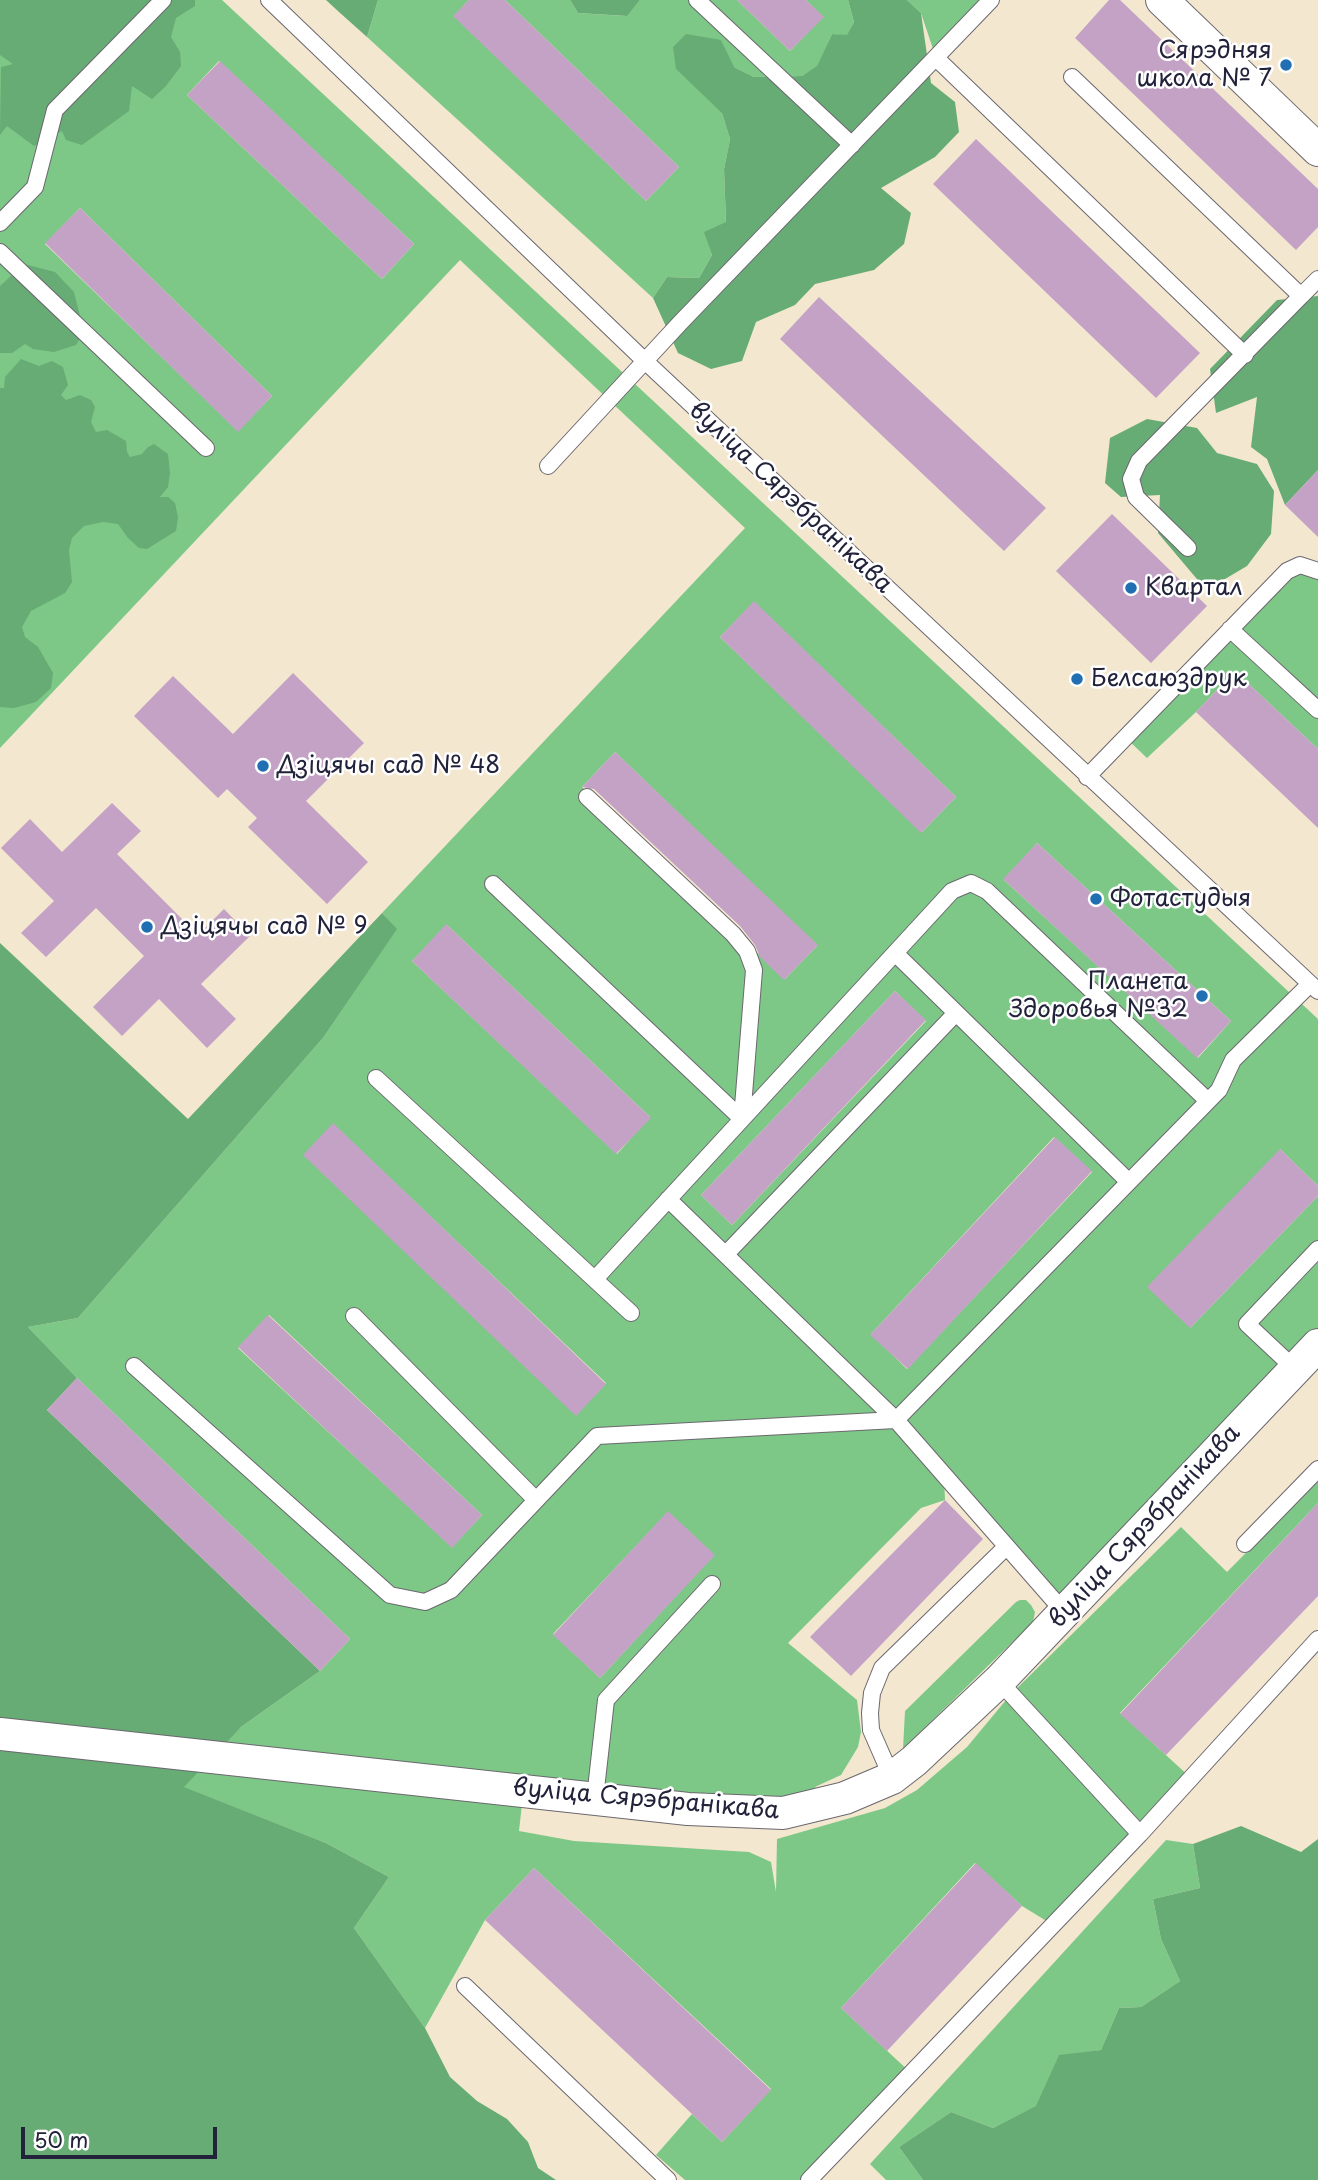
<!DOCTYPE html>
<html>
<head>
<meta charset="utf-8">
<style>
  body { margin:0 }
  #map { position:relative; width:1318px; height:2180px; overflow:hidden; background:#f3e7cf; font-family:"Playpen Sans",sans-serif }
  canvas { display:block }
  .scale { position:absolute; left:21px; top:2127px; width:196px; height:32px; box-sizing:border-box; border:4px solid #22223b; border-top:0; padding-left:9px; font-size:21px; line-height:24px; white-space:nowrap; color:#22223b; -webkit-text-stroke:5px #fff; paint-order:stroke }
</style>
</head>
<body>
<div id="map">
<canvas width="1318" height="2180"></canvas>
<div class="scale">50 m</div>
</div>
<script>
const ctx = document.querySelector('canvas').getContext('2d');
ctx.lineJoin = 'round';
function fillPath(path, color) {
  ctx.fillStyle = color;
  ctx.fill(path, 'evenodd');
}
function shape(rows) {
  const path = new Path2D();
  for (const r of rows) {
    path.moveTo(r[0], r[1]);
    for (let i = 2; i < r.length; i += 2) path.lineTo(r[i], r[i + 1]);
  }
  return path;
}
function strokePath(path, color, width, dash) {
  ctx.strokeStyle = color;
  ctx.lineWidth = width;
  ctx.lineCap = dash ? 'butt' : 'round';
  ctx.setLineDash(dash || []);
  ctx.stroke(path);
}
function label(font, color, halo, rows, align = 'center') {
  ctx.font = font + ' "Playpen Sans",sans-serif';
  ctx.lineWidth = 5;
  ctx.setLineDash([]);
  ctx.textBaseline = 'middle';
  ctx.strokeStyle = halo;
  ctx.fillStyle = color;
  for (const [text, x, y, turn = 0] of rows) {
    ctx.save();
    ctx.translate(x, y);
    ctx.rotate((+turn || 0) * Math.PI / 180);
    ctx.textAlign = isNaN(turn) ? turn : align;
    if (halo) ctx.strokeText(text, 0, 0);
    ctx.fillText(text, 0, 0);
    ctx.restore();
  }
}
const green = shape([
  [0,0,222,0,1318,1019,1318,1186,1280,1149,1190,1328,1318,1196,1318,1345,1065,1613,944,1476,945,1500,921,1508,788,1643,857,1700,861,1732,858,1747,841,1775,817,1786,783,1813,208,1756,241,1727,320,1671,350,1639,77,1378,28,1327,78,1318,323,1038,396,929,382,913,745,528,460,260,0,748],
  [219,61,414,244,382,279,187,95],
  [80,208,272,396,238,431,45,244],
  [754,602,956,797,922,832,720,637],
  [615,752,817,946,785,979,582,787],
  [1037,843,1231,1021,1198,1058,1004,880],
  [447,925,650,1117,617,1154,412,961],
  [895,991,926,1021,732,1225,701,1195],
  [333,1124,606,1383,576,1415],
  [1054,1137,1092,1172,907,1369,871,1334],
  [269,1315,482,1515,452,1547,238,1348],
  [668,1512,714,1555,600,1678,553,1634],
  [378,0,469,0,454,16,646,201,679,167,505,0,570,0,578,13,626,16,640,0,737,0,790,51,823,17,806,0,848,0,854,22,847,36,832,34,817,67,802,76,754,77,734,67,722,113,730,139,724,169,726,223,705,232,712,255,699,278,667,277,653,298,367,37],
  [907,0,991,0,936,58,921,13],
  [1287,571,1318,571,1318,749,1235,671,1196,712,1147,758,1125,737],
  [1318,1480,1318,1503,1120,1713,1191,1778,1053,1925,1022,1906,975,1863,841,2008,911,2073,802,2180,685,2180,656,2155,692,2114,722,2142,771,2089,534,1868,485,1920,425,2028,354,1928,389,1877,326,1843,183,1787,180,1766,309,1784,522,1804,519,1831,574,1841,749,1852,771,1862,776,1892,777,1839,885,1808,917,1790,967,1747,1011,1694,1181,1527,1227,1572],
  [1020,1600,1026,1600,1031,1605,1035,1612,1033,1622,903,1749,905,1711,1016,1602],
  [1166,1840,1193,1844,1200,1888,1153,1899,1161,1939,1180,1981,1141,2007,1119,2008,1101,2050,1059,2056,1037,2106,993,2128,951,2112,899,2147,923,2180,886,2180,870,2164]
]);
const forest = shape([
  [0,0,195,0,195,6,176,18,171,37,180,52,181,66,166,86,152,99,132,86,129,111,82,145,66,140,62,131,34,146,7,126,0,135,1,67,13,64,0,55],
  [326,0,378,0,367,37,339,12],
  [570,0,640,0,627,16,578,13],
  [848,0,907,0,921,13,931,83,955,102,959,132,935,157,881,188,911,213,904,244,874,270,815,284,795,305,756,322,742,361,711,369,678,353,653,298,667,277,699,278,712,255,704,232,726,222,724,169,730,139,722,113,676,69,673,47,686,34,721,40,734,67,754,77,802,76,817,66,832,34,847,35,854,22],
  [24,264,55,272,74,292,84,332,76,345,54,352,33,349,25,344,12,353,0,353,0,286],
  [1318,296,1318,470,1285,505,1267,459,1251,447,1257,397,1216,413,1210,369,1277,300],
  [21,359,39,366,52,361,63,367,68,385,61,395,66,400,80,395,91,400,95,407,91,422,96,432,107,430,126,441,127,452,130,457,142,454,148,447,154,444,168,454,170,473,168,487,160,497,168,497,175,503,178,517,176,531,147,549,139,548,128,538,118,524,103,522,84,526,72,538,69,550,72,582,65,593,31,611,22,627,25,637,38,647,53,673,51,688,36,702,14,708,0,707,0,388,4,388,5,377],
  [1147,419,1197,428,1217,453,1257,464,1274,491,1271,534,1247,566,1225,579,1202,585,1158,533,1160,495,1121,497,1105,483,1110,438],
  [382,913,397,929,323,1038,78,1318,28,1327,77,1378,47,1410,320,1671,241,1727,184,1787,326,1843,389,1877,354,1928,425,2028,450,2077,477,2101,507,2119,528,2142,538,2168,556,2180,0,2180,0,943,188,1119],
  [1241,1826,1301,1852,1318,1839,1318,2180,923,2180,899,2147,951,2112,993,2128,1036,2106,1059,2055,1101,2050,1119,2008,1141,2007,1180,1981,1161,1939,1153,1899,1200,1888,1193,1844]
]);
const building = shape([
  [469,0,505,0,679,167,646,201,453,16],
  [737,0,806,0,824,17,790,51],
  [1109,0,1120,0,1318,189,1318,227,1296,250,1075,38],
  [220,61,414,244,382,279,187,95],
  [976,139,1200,353,1156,398,933,184],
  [80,208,272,396,238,432,45,243],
  [819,297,1046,508,1004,551,780,339],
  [1318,470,1318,537,1285,505],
  [1112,514,1207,606,1151,663,1056,571],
  [754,601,956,797,921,833,720,637],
  [1235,671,1318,749,1318,828,1196,712],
  [293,673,364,743,306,801,368,862,327,904,248,827,257,818,227,789,218,798,134,716,173,676,233,734],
  [615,752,818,945,784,980,760,957,755,945,740,926,594,789,582,787],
  [112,803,141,831,117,854,198,935,224,909,250,936,201,984,236,1019,207,1048,159,999,122,1036,93,1007,144,956,96,908,46,957,21,933,54,901,1,848,30,819,62,852],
  [1037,843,1231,1021,1197,1058,1003,879],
  [446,924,651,1118,616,1154,412,961],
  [895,991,926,1020,732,1225,701,1195],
  [333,1123,606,1384,576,1416,303,1155],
  [1055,1137,1092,1171,908,1369,870,1335],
  [1280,1149,1318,1186,1318,1196,1190,1328,1147,1287],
  [268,1315,482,1515,452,1548,238,1347],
  [77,1378,350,1639,320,1671,47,1410],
  [945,1500,983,1539,851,1676,810,1637],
  [1318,1503,1318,1596,1166,1755,1120,1714],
  [668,1511,715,1555,600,1678,553,1635],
  [976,1863,1022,1906,887,2051,841,2008],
  [534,1868,771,2090,722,2142,485,1920]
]);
const service = shape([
  [269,0,646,362,1318,991],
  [697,0,852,145],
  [936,58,1245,355],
  [1072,77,1301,296,1318,279],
  [0,223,35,187,55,110,163,0],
  [0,252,206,448],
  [548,466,680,323,991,0],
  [1188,548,1136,497,1131,479,1139,461,1301,296],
  [1230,629,1318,710],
  [1087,777,1287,571,1300,565,1318,571],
  [587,797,733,934,747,951,754,970,742,1119],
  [493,884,742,1119],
  [895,953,1128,1181],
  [376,1078,631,1313],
  [668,1199,896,1420,1219,1090,1233,1060,1310,984],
  [726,1254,956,1013],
  [595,1279,952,891,971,883,987,891,1208,1101],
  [354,1316,536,1500],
  [134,1366,390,1595,425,1602,451,1590,597,1436,896,1420,1065,1613],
  [1295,1369,1247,1324,1318,1249],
  [1245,1544,1318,1469],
  [999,1681,1140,1834,1318,1639],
  [892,1778,871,1730,870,1713,872,1693,882,1668,1006,1547],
  [595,1798,606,1700,712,1584],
  [465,1986,668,2180],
  [809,2180,1140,1834]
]);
const minor = shape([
  [1162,0,1318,150],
  [0,1734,688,1809,783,1813,845,1798,892,1778,914,1761,999,1681,1318,1345]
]);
const markers = [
  [1286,65,7,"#1f6fb2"],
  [1131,588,7,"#1f6fb2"],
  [1077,679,7,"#1f6fb2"],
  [263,766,7,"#1f6fb2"],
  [1096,899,7,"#1f6fb2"],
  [147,927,7,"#1f6fb2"],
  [1202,996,7,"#1f6fb2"]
];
const poiNames = [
  ["Сярэдняя",1272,51,"right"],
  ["школа № 7",1272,79,"right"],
  ["Квартал",1145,588],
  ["Белсаюздрук",1091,679],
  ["Дзіцячы сад № 48",277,766],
  ["Фотастудыя",1110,899],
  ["Дзіцячы сад № 9",161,927],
  ["Планета",1188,982,"right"],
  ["Здоровья №32",1188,1010,"right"]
];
const streetNames = [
  ["вуліца Сярэбранікава",790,498,43],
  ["вуліца Сярэбранікава",1145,1527,-47],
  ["вуліца Сярэбранікава",646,1800,5]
];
fillPath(green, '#7dc887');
fillPath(forest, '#66ac74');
fillPath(building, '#c3a2c6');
strokePath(service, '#6b676f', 18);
strokePath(minor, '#6b676f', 34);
strokePath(service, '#fff', 16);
strokePath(minor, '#fff', 32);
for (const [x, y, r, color] of markers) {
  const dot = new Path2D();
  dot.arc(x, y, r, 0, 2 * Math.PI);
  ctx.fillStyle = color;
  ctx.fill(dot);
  strokePath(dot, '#fff', 2.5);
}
label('24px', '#22223b', '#fff', poiNames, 'left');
label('24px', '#22223b', '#fff', streetNames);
</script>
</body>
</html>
